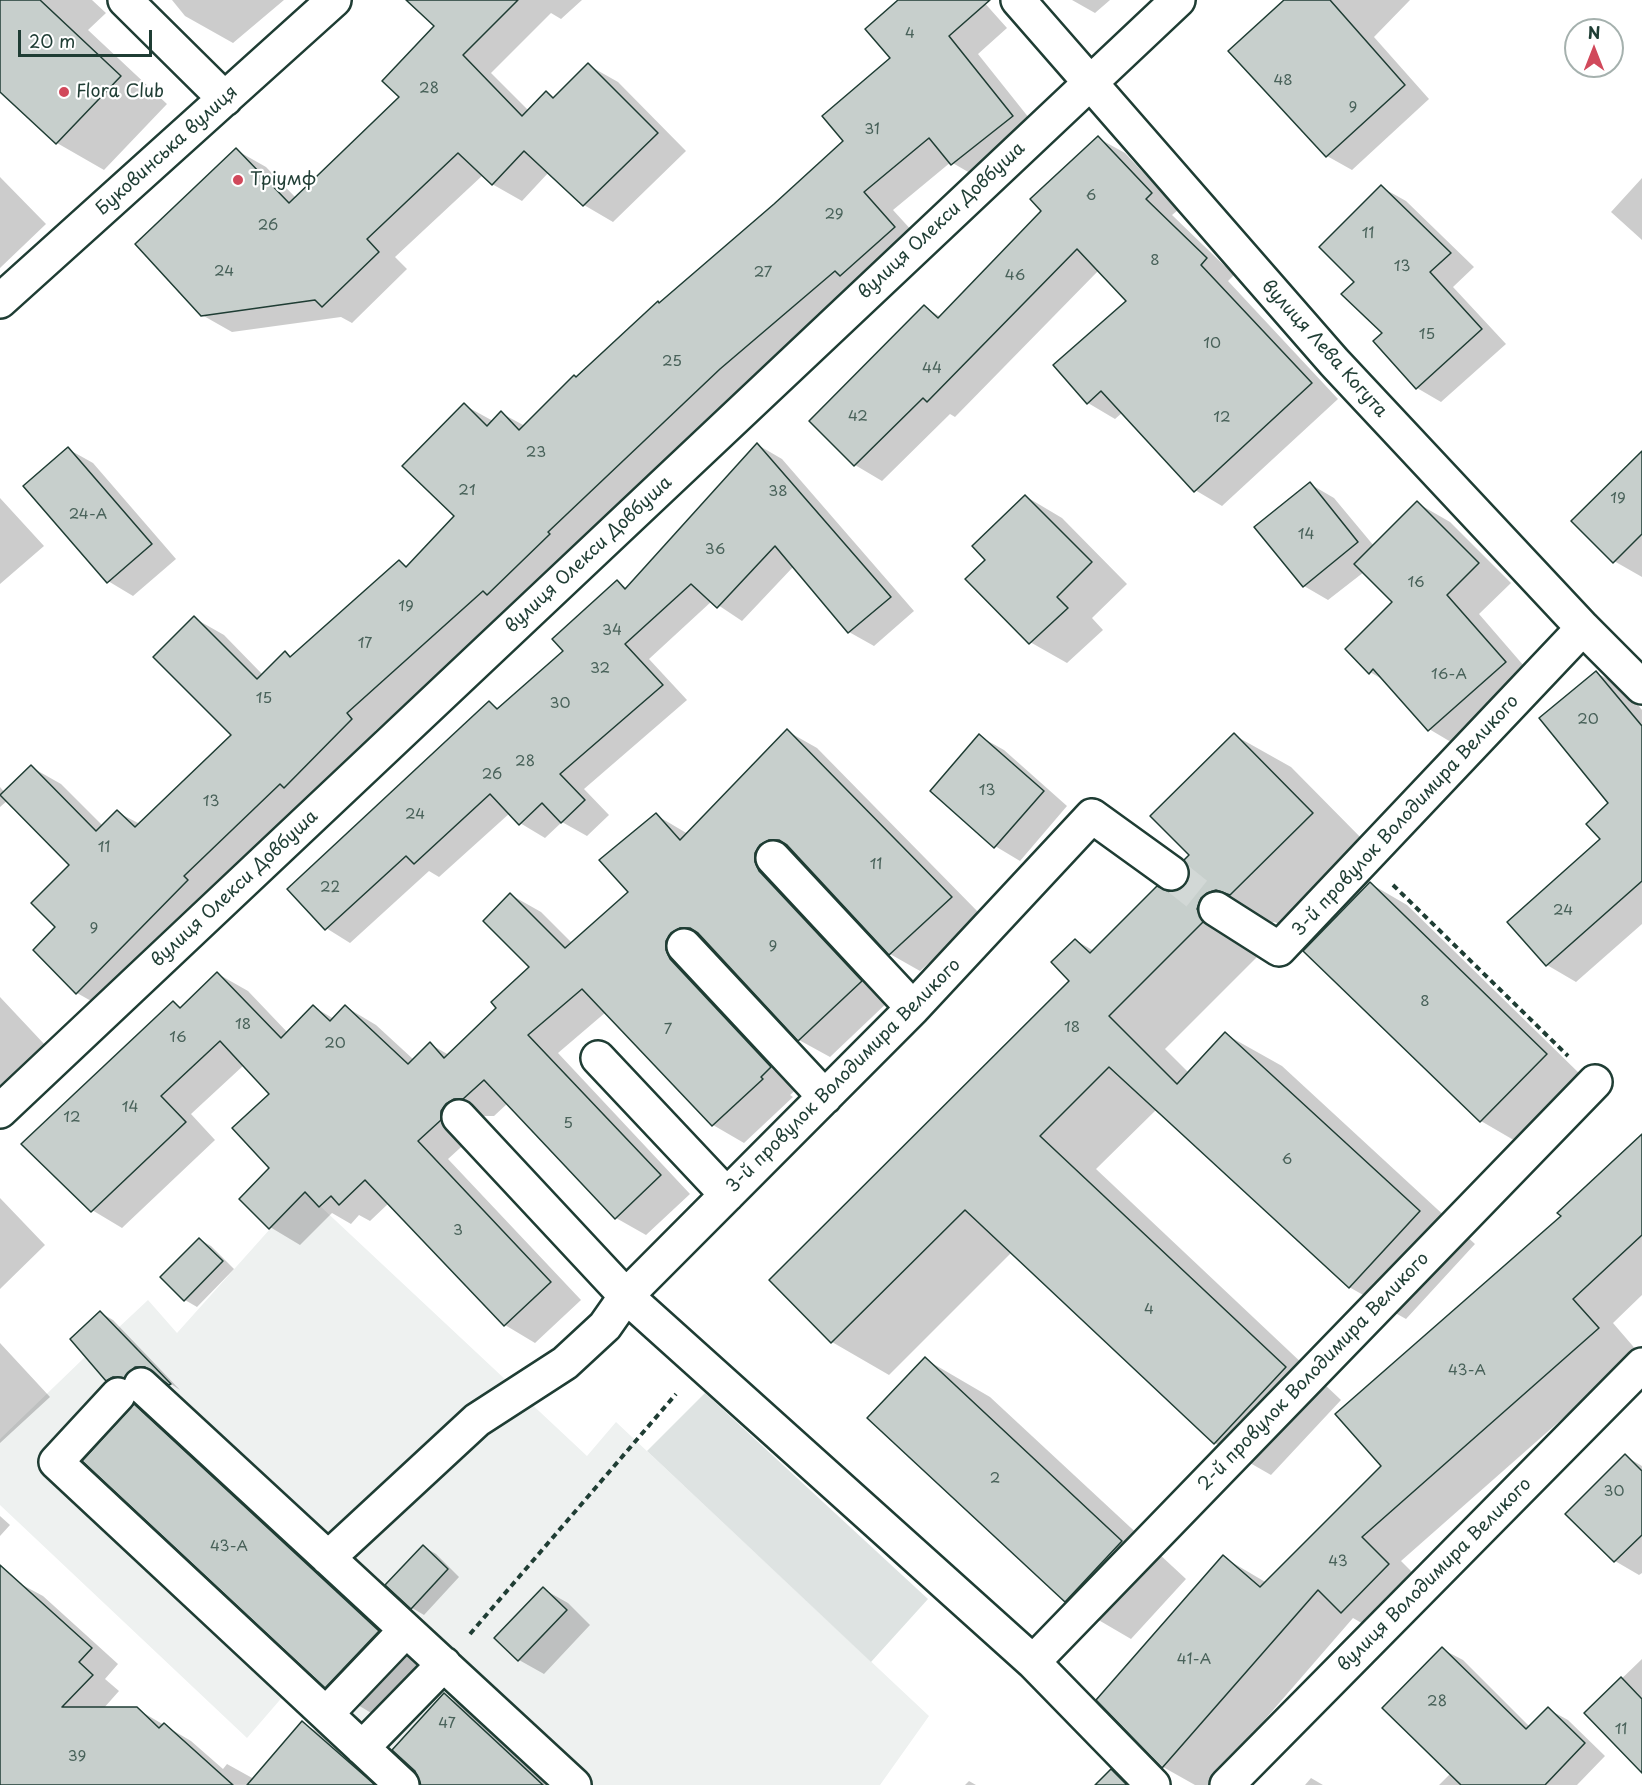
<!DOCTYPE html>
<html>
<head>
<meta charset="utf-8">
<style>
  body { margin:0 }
  #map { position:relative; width:1642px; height:1785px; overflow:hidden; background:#fff; font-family:"Playpen Sans",sans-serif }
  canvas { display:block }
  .north { position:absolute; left:1564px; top:18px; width:60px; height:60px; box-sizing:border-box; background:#fff; border:2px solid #a5b1ae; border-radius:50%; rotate:0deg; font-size:16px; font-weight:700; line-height:24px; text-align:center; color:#1f3d34 }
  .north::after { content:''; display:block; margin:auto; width:21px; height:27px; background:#d1495b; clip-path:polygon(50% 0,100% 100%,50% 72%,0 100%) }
  .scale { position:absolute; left:18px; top:30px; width:134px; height:27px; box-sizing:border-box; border:3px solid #1f3d34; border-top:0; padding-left:8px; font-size:18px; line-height:21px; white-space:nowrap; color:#1f3d34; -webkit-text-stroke:4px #fff; paint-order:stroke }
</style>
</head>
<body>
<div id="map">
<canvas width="1642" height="1785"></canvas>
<div class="north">N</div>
<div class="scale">20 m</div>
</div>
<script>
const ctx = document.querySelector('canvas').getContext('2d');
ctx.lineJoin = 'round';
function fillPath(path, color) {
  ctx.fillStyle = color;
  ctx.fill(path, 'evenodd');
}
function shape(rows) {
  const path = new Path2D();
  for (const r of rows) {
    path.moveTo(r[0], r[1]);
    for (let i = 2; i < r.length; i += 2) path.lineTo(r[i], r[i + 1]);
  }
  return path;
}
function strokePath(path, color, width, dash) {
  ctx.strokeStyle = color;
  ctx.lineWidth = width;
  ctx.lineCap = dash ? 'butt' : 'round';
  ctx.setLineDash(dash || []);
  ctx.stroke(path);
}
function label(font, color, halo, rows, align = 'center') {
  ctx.font = font + ' "Playpen Sans",sans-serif';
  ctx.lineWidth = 4.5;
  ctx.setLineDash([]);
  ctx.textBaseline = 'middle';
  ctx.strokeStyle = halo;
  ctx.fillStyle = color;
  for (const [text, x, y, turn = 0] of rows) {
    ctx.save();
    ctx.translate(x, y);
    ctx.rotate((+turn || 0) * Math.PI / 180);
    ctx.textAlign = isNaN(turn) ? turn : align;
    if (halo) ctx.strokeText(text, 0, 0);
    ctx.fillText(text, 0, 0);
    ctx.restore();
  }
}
const built = shape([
  [304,1191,587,1456,616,1422,929,1716,880,1785,379,1785,285,1694,247,1738,0,1505,0,1439,85,1357,92,1365,123,1335,117,1329,148,1300,177,1333]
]);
const green = shape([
  [705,1393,928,1599,871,1662,647,1451]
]);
const shadow = shape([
  [0,0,92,0,106,13,88,30,167,104,104,170,57,143,0,90],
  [172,0,284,0,233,43,185,16],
  [415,0,582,0,561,19,551,13,491,73,529,111,546,93,555,98,588,65,618,82,686,151,613,222,584,205,549,172,522,201,492,184,483,175,395,257,407,269,352,323,341,317,232,332,202,315,236,150,266,167,296,198,401,97,436,26],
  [901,0,982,0,1007,28,978,54,1041,133,982,180,951,162,893,210,924,244,375,731,381,737,107,1010,77,993,35,950,58,927,71,865,8,800,0,807,0,787,5,793,31,767,61,784,103,826,117,812,140,824,234,735,194,618,224,635,263,675,285,653,292,657,399,562,408,567,456,516,464,405,493,421,501,413,525,426,845,141,892,58],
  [1072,0,1110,0,1095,13],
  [1287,0,1410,0,1374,37,1429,99,1352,170,1327,156,1230,51],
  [1098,138,1125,153,1178,210,1172,215,1234,275,1228,281,1338,399,1222,506,1195,490,1123,412,1115,419,1088,403,1128,301,1099,270,955,417,950,414,882,481,855,465,924,307,941,317,1043,211],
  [0,177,46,224,0,268],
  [1642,178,1642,240,1611,212],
  [1381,187,1406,201,1474,267,1453,287,1506,344,1441,402,1417,388,1357,282],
  [758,445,782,459,914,611,874,646,849,632,794,566,742,621,712,601,649,659,687,700,584,789,609,815,587,836,562,822,545,838,520,823,510,813,439,877,429,871,350,943,326,928,489,703,500,709,565,651,617,582,627,588],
  [68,449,93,463,176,559,133,596,108,581],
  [1642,474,1642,577,1614,561],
  [1310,484,1334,498,1374,546,1417,503,1450,522,1511,583,1479,614,1537,681,1461,748,1429,729,1387,682,1370,672,1395,602,1364,572,1328,600,1304,586],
  [1025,496,1062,518,1127,584,1092,618,1103,630,1067,663,1030,642,987,560],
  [0,498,44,546,0,584],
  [1597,673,1626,690,1642,710,1642,924,1576,982,1547,965,1602,839,1610,803],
  [787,731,817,748,981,915,920,971,890,954,800,857,790,862,891,999,830,1057,799,1040,711,945,701,950,801,1085,790,1095,793,1097,744,1143,713,1125,606,1012,558,1053,690,1194,646,1235,616,1218,508,1103,494,1116,485,1116,476,1121,471,1138,448,1159,581,1300,535,1343,505,1325,389,1203,370,1221,359,1215,351,1224,332,1213,300,1245,270,1227,271,1094,244,1065,191,1114,215,1140,122,1228,92,1210,173,1003,182,1008,218,974,248,991,288,1033,314,1007,334,1019,346,1007,376,1025,414,1060,430,1044,449,1055,498,1008,531,967,511,895,541,912,572,943,630,892,656,815,688,834],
  [1234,735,1291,767,1369,846,1287,927,1274,922,1264,925,1259,955,1165,1049,1189,1073,1225,1034,1282,1066,1475,1244,1406,1319,1349,1287,1157,1109,1096,1169,1341,1400,1271,1475,1215,1443,1012,1252,889,1375,832,1342,771,1280,1072,981,1075,940,1094,951,1170,893,1180,891,1187,885,1191,874,1191,855],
  [979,736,1004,750,1067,806,1020,861,995,846],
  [1371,884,1407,905,1582,1076,1517,1142,1481,1121],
  [0,997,46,1046,0,1088],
  [1642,1136,1642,1295,1613,1323,1638,1352,1401,1561,1428,1588,1382,1635,1353,1618,1208,1785,1195,1785,1163,1767,1223,1557,1267,1583,1383,1466,1563,1216],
  [0,1198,45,1245,0,1289],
  [199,1239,211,1246,234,1269,197,1307,185,1300,162,1277],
  [101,1313,113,1320,180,1390,155,1373,147,1373,119,1387,107,1380],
  [0,1343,50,1397,0,1443],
  [925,1359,990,1397,1186,1579,1131,1639,1066,1601],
  [134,1406,181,1433,426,1659,373,1714,326,1686],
  [1625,1456,1642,1466,1642,1573,1639,1575,1615,1561],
  [0,1516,10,1525,0,1536],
  [424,1547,436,1554,459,1577,424,1615,412,1608],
  [15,1581,43,1596,118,1664,105,1679,119,1691,103,1709,137,1709,191,1741,223,1769,227,1764,254,1779,302,1723,330,1739,382,1785,0,1785,0,1597],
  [543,1589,568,1603,590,1625,544,1674,519,1660],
  [1442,1649,1463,1660,1530,1727,1548,1709,1568,1720,1605,1756,1577,1785,1439,1785,1451,1773],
  [1642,1659,1642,1765,1586,1713],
  [444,1695,492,1723,559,1785,424,1785],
  [1112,1771,1135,1785,1136,1785,1097,1785],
  [1311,1778,1323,1785,1305,1785],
  [969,1781,976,1785,965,1785]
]);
const building = shape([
  [0,0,40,0,121,76,56,144,0,92,0,0],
  [406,0,518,0,463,55,522,116,546,91,553,98,588,63,658,133,583,206,524,151,492,185,458,153,367,239,379,252,322,307,315,300,201,316,135,244,236,148,289,203,399,97,382,81,434,26,406,0],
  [898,0,990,0,949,36,1013,116,951,165,929,138,864,192,895,227,840,276,835,271,720,369,548,532,550,534,487,595,483,591,347,713,352,719,284,788,280,784,184,876,188,880,76,994,33,950,55,927,31,903,69,865,0,795,31,765,96,831,117,810,135,827,231,735,153,657,194,616,257,679,285,651,290,657,399,560,406,567,454,516,402,466,464,403,487,426,501,411,519,430,574,375,576,377,658,301,659,303,774,204,843,141,822,116,890,58,865,29,898,0],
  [1284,0,1330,0,1405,85,1326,157,1228,51,1284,0],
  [1098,136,1152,193,1146,199,1207,258,1201,265,1312,383,1194,492,1101,391,1087,404,1053,365,1126,301,1077,249,927,402,923,398,854,466,809,421,924,305,938,318,1041,211,1030,199,1098,136],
  [1381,185,1451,253,1430,272,1482,329,1416,389,1373,341,1382,333,1341,294,1354,282,1319,247,1381,185],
  [757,443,891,597,848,633,775,546,717,608,691,584,625,644,663,685,560,774,585,800,561,823,542,803,519,825,490,794,414,864,406,856,325,930,287,889,489,701,497,709,563,651,552,639,617,580,625,589,757,443],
  [68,447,152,544,107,583,23,486,68,447],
  [1642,451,1642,534,1613,563,1571,521,1642,451],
  [1310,482,1358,542,1303,587,1254,527,1310,482],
  [1025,495,1092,562,1057,597,1068,608,1029,644,965,579,985,560,972,546,1025,495],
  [1417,501,1479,563,1447,595,1506,662,1428,731,1373,669,1369,674,1345,649,1392,602,1354,564,1417,501],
  [1596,671,1642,726,1642,881,1546,966,1507,922,1600,839,1586,824,1608,803,1539,718,1596,671],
  [787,729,952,897,889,955,787,845,779,840,769,840,760,845,755,853,755,862,759,871,862,981,798,1041,698,933,690,928,680,928,671,933,666,941,666,950,670,959,771,1067,761,1077,763,1079,712,1126,582,989,528,1035,661,1175,615,1219,484,1080,463,1099,454,1099,446,1104,441,1111,441,1120,418,1141,551,1282,504,1326,365,1180,339,1205,331,1196,319,1207,305,1192,269,1229,239,1199,269,1168,232,1128,269,1094,220,1041,161,1096,186,1122,91,1212,21,1144,173,1001,180,1008,217,972,281,1038,313,1005,330,1021,345,1005,408,1064,430,1042,444,1058,496,1008,491,1002,529,967,483,921,510,893,565,948,628,892,599,860,656,813,680,840,787,729],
  [1234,733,1313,813,1230,895,1216,890,1207,893,1201,898,1197,909,1203,922,1109,1016,1177,1084,1225,1032,1420,1211,1349,1288,1109,1067,1040,1136,1286,1367,1214,1444,965,1210,831,1343,769,1280,1069,981,1051,962,1075,939,1090,953,1157,886,1170,892,1179,890,1186,884,1190,874,1184,860,1189,855,1150,816,1234,733],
  [979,734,1044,791,994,848,930,791,979,734],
  [1370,882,1547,1054,1480,1122,1303,951,1370,882],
  [1642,1134,1642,1235,1573,1299,1599,1328,1362,1537,1389,1564,1341,1613,1318,1590,1162,1768,1096,1700,1223,1555,1260,1587,1381,1466,1335,1414,1561,1216,1557,1213,1642,1134],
  [199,1238,223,1261,184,1301,160,1277,199,1238],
  [100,1311,171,1384,169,1385,145,1367,135,1367,124,1378,113,1377,106,1381,70,1339,100,1311],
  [925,1357,1122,1541,1065,1602,867,1418,925,1357],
  [134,1404,379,1631,325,1688,82,1461,134,1404],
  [1625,1454,1642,1471,1642,1535,1614,1562,1565,1514,1625,1454],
  [423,1545,448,1569,411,1609,385,1585,423,1545],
  [0,1565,92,1648,79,1662,93,1675,62,1707,137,1707,159,1728,164,1723,233,1785,0,1785,0,1565],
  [543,1587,567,1610,518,1661,494,1638,543,1587],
  [1442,1647,1526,1729,1548,1707,1585,1743,1545,1785,1461,1785,1382,1708,1442,1647],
  [1621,1677,1642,1699,1642,1773,1584,1713,1621,1677],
  [444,1693,543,1785,421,1785,415,1771,392,1750,444,1693],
  [302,1721,366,1777,375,1785,247,1785,302,1721],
  [1111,1769,1127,1785,1095,1785,1111,1769]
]);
const minorTunnel = shape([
  [1171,873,1216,909]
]);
const path = shape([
  [1393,885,1568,1056],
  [470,1634,676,1394]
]);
const minor = shape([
  [125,0,225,99],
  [1018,0,1334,362,1583,628,1642,687],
  [0,301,334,0],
  [773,858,913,1008],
  [1216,909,1279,949,1583,628],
  [684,946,825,1097],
  [598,1058,727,1195],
  [0,1111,1178,0],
  [459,1117,626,1296,1033,1662,1153,1785],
  [141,1385,574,1785],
  [118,1395,56,1462,402,1785],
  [328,1558,477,1420,565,1363,605,1326,626,1296,913,1008,1092,816,1171,873],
  [1033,1662,1595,1082],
  [326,1714,406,1630],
  [362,1748,444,1664],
  [1227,1785,1642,1365]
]);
const markers = [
  [64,92,6,"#d1495b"],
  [238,180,6,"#d1495b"]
];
const numberNames = [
  ["4",910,34],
  ["48",1283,81],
  ["28",429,89],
  ["9",1353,108],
  ["31",872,130],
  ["6",1091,196],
  ["29",834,215],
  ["26",268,226],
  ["11",1368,234],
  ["8",1155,261],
  ["13",1402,267],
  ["24",224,272],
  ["27",763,273],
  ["46",1015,276],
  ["15",1427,335],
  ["10",1212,344],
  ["25",672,362],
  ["44",932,369],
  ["42",858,417],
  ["12",1222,418],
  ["23",536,453],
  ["21",467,491],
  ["38",778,492],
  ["19",1618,499],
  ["24-А",88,515],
  ["14",1306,535],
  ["36",715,550],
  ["16",1416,583],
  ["19",406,607],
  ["34",612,631],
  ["17",365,644],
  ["32",600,669],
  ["16-А",1449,675],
  ["15",264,699],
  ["30",560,704],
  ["20",1588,720],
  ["28",525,762],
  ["26",492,775],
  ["13",987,791],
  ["13",211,802],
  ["24",415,815],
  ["11",104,848],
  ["11",876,865],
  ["22",330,888],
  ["24",1563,911],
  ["9",94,929],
  ["9",773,947],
  ["8",1425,1002],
  ["18",243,1025],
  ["18",1072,1028],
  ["7",668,1030],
  ["16",178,1038],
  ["20",335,1044],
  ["14",130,1108],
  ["12",72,1118],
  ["5",568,1124],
  ["6",1287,1160],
  ["3",458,1231],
  ["4",1149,1310],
  ["43-А",1467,1371],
  ["2",995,1479],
  ["30",1614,1492],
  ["43-А",229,1547],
  ["43",1338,1562],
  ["41-А",1194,1660],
  ["28",1437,1702],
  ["47",447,1724],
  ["11",1621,1730],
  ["39",77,1757]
];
const poiNames = [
  ["Flora Club",76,92],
  ["Тріумф",250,180]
];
const streetNames = [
  ["Буковинська вулиця",167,151,-42],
  ["вулиця Олекси Довбуша",942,221,-43],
  ["вулиця Лева Когута",1324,349,48],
  ["вулиця Олекси Довбуша",589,555,-43],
  ["3-й провулок Володимира Великого",1406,816,-47],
  ["вулиця Олекси Довбуша",235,889,-43],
  ["3-й провулок Володимира Великого",844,1076,-45],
  ["2-й провулок Володимира Великого",1314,1372,-46],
  ["вулиця Володимира Великого",1435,1575,-45]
];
fillPath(built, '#eef1f0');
fillPath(green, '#dee3e2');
fillPath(shadow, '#0003');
fillPath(building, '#c7cfcc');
strokePath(building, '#1f3d34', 1.5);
strokePath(minorTunnel, '#d2d8d6', 33, [33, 16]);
strokePath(minor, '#1f3d34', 38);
strokePath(path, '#1f3d34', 4, [6, 4.5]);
strokePath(minor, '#fff', 33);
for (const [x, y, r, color] of markers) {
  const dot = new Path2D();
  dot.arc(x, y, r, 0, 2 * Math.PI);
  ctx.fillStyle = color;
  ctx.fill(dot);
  strokePath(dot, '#fff', 2);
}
label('15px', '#49625a', null, numberNames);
label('18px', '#1f3d34', '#fff', poiNames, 'left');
label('18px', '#1f3d34', '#fff', streetNames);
</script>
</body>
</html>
